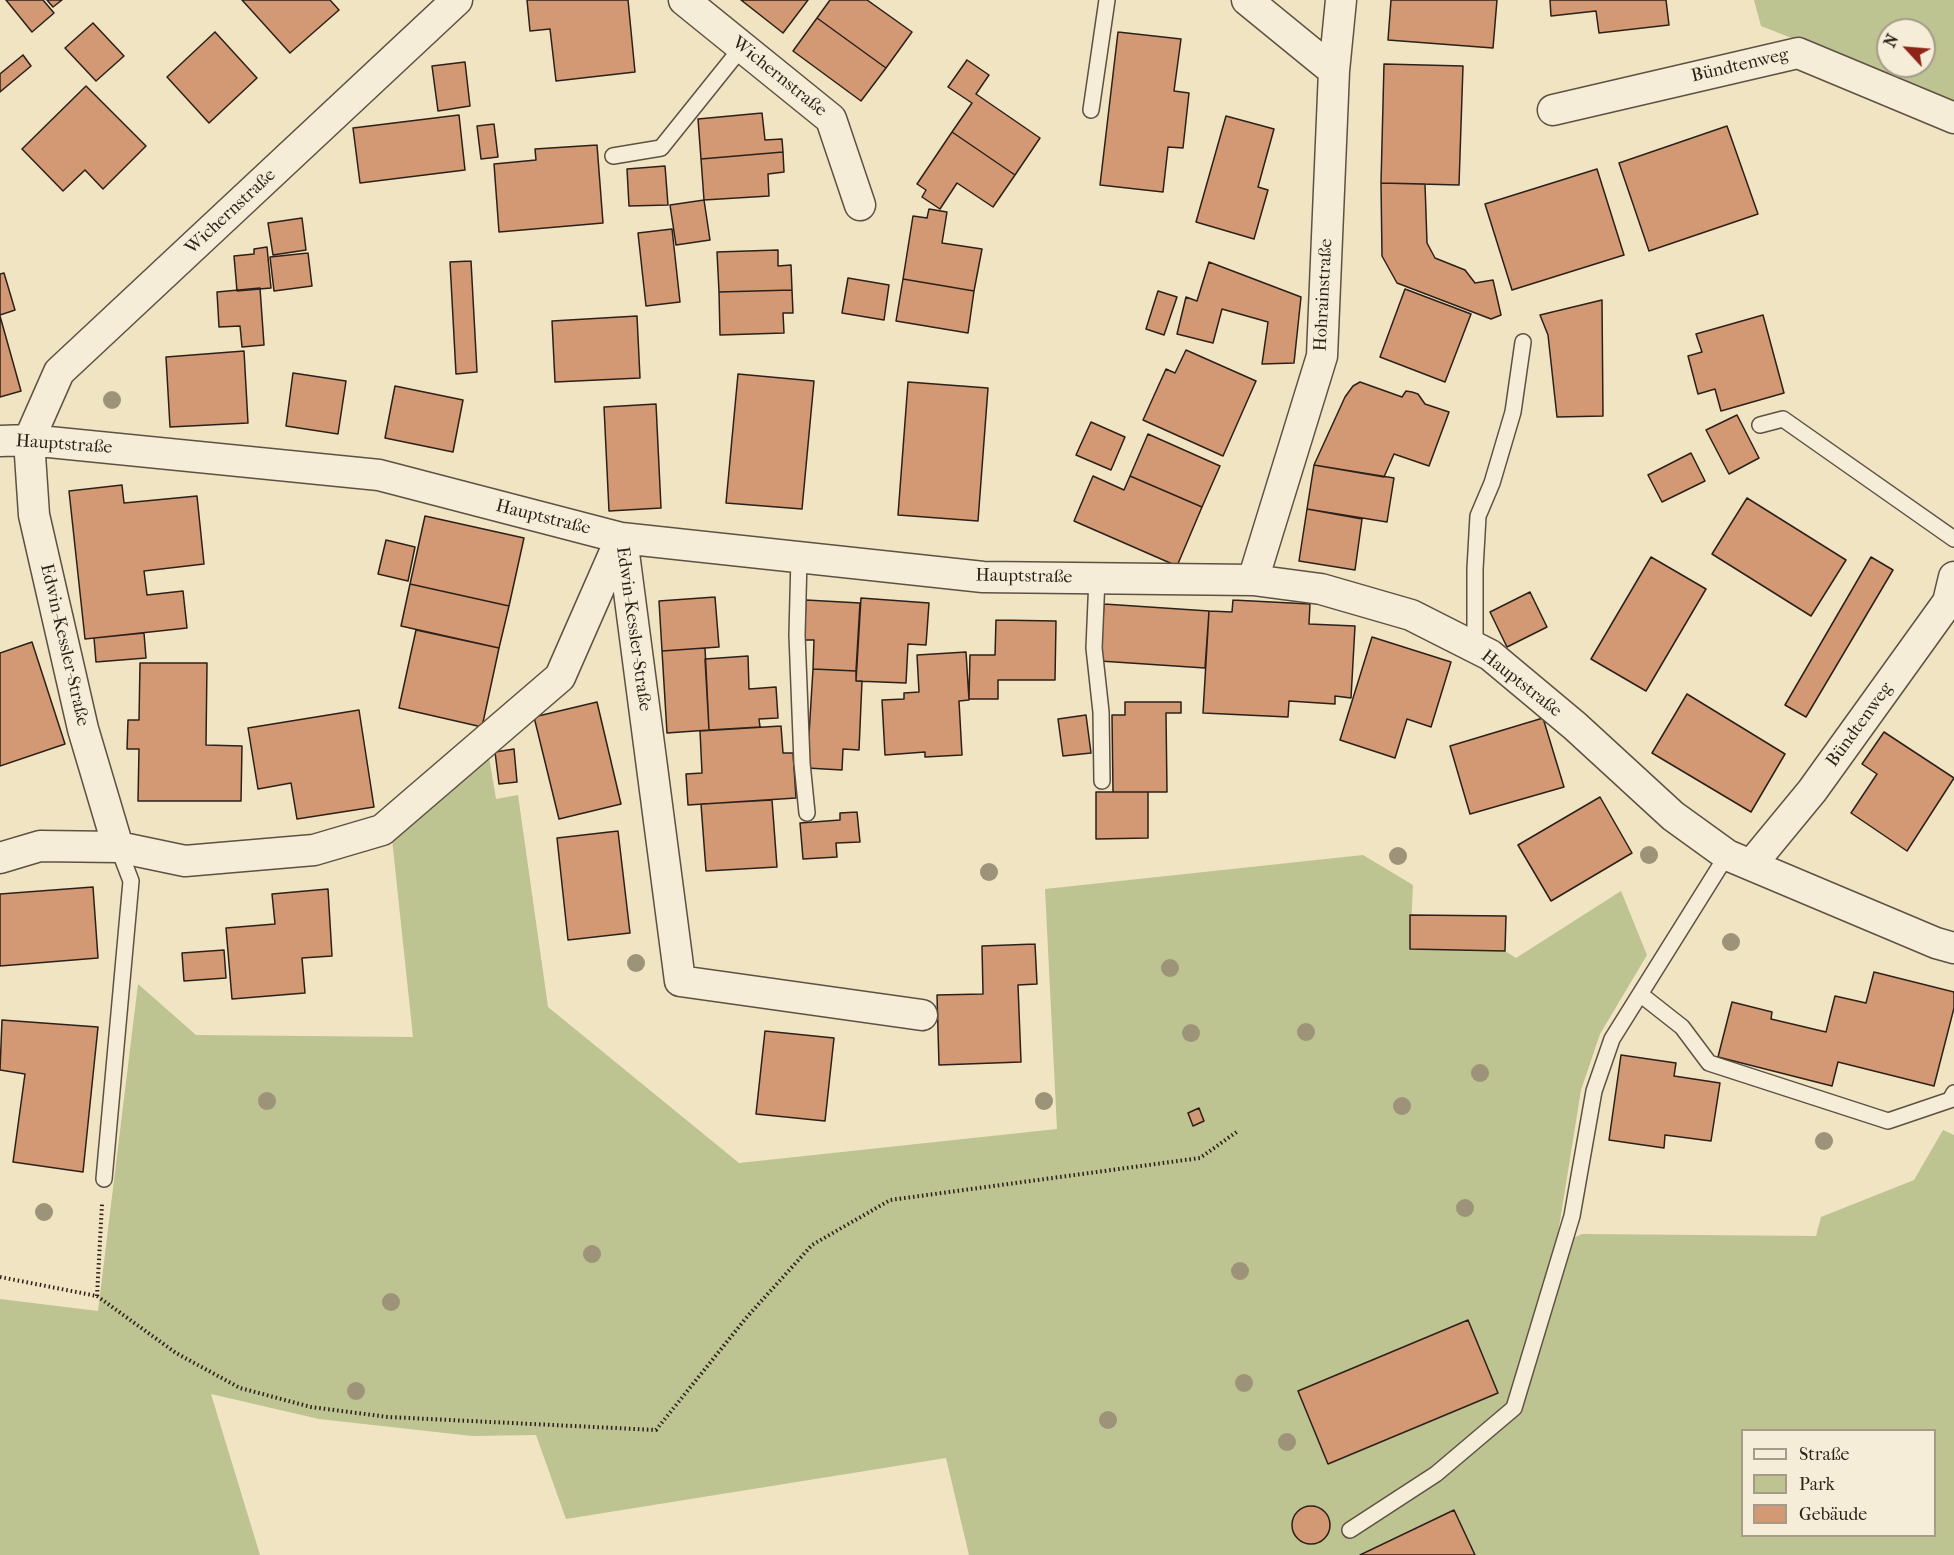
<!DOCTYPE html>
<html>
<head>
<meta charset="utf-8">
<style>
  body { margin:0 }
  #map { position:relative; width:1954px; height:1555px; overflow:hidden; background:#f0e4c2; font-family:"IM FELL French Canon",serif }
  canvas { display:block }
  .legend { position:absolute; left:1741px; top:1429px; width:195px; height:108px; box-sizing:border-box; background:#f5edd7; border:2px solid #a59b8b; margin:0; padding:8px 10px; list-style:none; font-size:18px; color:#2c2019 }
  .legend li { display:flex; align-items:center; gap:12px; height:30px }
  .legend b { width:30px; border:2px solid #a59b8b }
  .north { position:absolute; left:1876px; top:18px; width:60px; height:60px; box-sizing:border-box; background:#f5edd7; border:2px solid #a59b8b; border-radius:50%; rotate:296deg; font-size:16px; font-weight:700; line-height:24px; text-align:center; color:#2c2019 }
  .north::after { content:''; display:block; margin:auto; width:21px; height:27px; background:#8f2418; clip-path:polygon(50% 0,100% 100%,50% 72%,0 100%) }
</style>
</head>
<body>
<div id="map">
<canvas width="1954" height="1555"></canvas>
<ul class="legend">
<li><b style="height:8px;background:#f5edd7"></b>Straße</li>
<li><b style="height:16px;background:#bdc391"></b>Park</li>
<li><b style="height:16px;background:#d29974"></b>Gebäude</li>
</ul>
<div class="north">N</div>
</div>
<script>
const ctx = document.querySelector('canvas').getContext('2d');
ctx.lineJoin = 'round';
function fillPath(path, color) {
  ctx.fillStyle = color;
  ctx.fill(path, 'evenodd');
}
function shape(rows) {
  const path = new Path2D();
  for (const r of rows) {
    if (r.length === 3) {
      path.moveTo(r[0] + r[2], r[1]);
      path.arc(r[0], r[1], r[2], 0, 2 * Math.PI);
      continue;
    }
    path.moveTo(r[0], r[1]);
    for (let i = 2; i < r.length; i += 2) path.lineTo(r[i], r[i + 1]);
  }
  return path;
}
function strokePath(path, color, width, dash) {
  ctx.strokeStyle = color;
  ctx.lineWidth = width;
  ctx.lineCap = dash ? 'butt' : 'round';
  ctx.setLineDash(dash || []);
  ctx.stroke(path);
}
function label(font, color, halo, rows, align = 'center') {
  ctx.font = font + ' "IM FELL French Canon",serif';
  ctx.lineWidth = 6;
  ctx.setLineDash([]);
  ctx.textBaseline = 'middle';
  ctx.strokeStyle = halo;
  ctx.fillStyle = color;
  for (const [text, x, y, turn = 0] of rows) {
    ctx.save();
    ctx.translate(x, y);
    ctx.rotate((+turn || 0) * Math.PI / 180);
    ctx.textAlign = isNaN(turn) ? turn : align;
    if (halo) ctx.strokeText(text, 0, 0);
    ctx.fillText(text, 0, 0);
    ctx.restore();
  }
}
const green = shape([
  [1754,0,1954,0,1954,102,1761,26],
  [1888,30,1924,30,1924,66,1888,66],
  [489,757,496,799,518,795,548,1007,739,1163,1057,1129,1045,889,1363,855,1413,885,1410,949,1505,951,1516,958,1621,891,1647,955,1600,1034,1581,1090,1556,1246,1582,1234,1816,1236,1821,1217,1914,1180,1943,1130,1954,1135,1954,1555,969,1555,946,1458,566,1519,536,1435,472,1436,319,1419,211,1394,260,1555,0,1555,0,1299,98,1311,138,984,196,1035,413,1037,392,839],
  [1742,1430,1934,1430,1934,1536,1742,1536]
]);
const building = shape([
  [6,0,43,0,54,13,32,32,6,0],
  [47,0,62,0,53,7,47,0],
  [242,0,330,0,339,10,290,53,242,0],
  [527,0,628,0,635,72,556,81,550,29,530,31,527,0],
  [741,0,808,0,783,33,741,0],
  [830,0,867,0,912,32,886,68,817,18,830,0],
  [1391,0,1497,0,1493,48,1388,40,1391,0],
  [1550,0,1666,0,1669,25,1599,33,1596,11,1551,16,1550,0],
  [817,18,886,68,861,101,793,51,817,18],
  [93,23,124,56,96,81,65,48,93,23],
  [215,32,257,78,209,123,167,77,215,32],
  [1118,32,1181,39,1174,91,1189,93,1183,148,1168,147,1163,192,1100,185,1118,32],
  [23,55,31,66,0,92,0,74,23,55],
  [967,60,989,75,976,94,1040,138,1015,175,952,132,972,103,948,87,967,60],
  [465,62,470,106,438,111,432,66,465,62],
  [1384,64,1463,66,1459,185,1381,183,1384,64],
  [86,86,146,146,103,189,85,170,63,191,22,149,86,86],
  [762,113,765,140,782,139,783,152,701,159,698,119,762,113],
  [459,115,465,170,360,183,353,128,459,115],
  [1226,116,1274,129,1258,187,1268,190,1254,239,1196,222,1226,116],
  [494,124,498,157,481,159,477,126,494,124],
  [1727,126,1758,214,1649,251,1619,163,1727,126],
  [952,132,1015,175,993,207,957,183,940,209,922,197,926,190,917,184,952,132],
  [597,145,603,223,499,232,494,164,536,160,535,149,597,145],
  [783,152,784,172,768,174,769,196,704,200,701,159,783,152],
  [665,166,668,205,629,206,627,169,665,166],
  [1597,169,1624,255,1512,290,1485,204,1597,169],
  [1381,183,1425,184,1427,243,1435,258,1465,270,1475,283,1493,280,1501,315,1491,319,1397,283,1382,256,1381,183],
  [704,200,710,240,676,245,670,205,704,200],
  [929,209,947,212,942,243,982,249,974,291,903,279,913,216,927,218,929,209],
  [302,218,306,250,273,255,268,223,302,218],
  [672,229,680,302,646,306,638,233,672,229],
  [267,247,271,288,237,291,234,256,254,254,254,249,267,247],
  [778,250,778,266,791,265,792,290,719,292,717,252,778,250],
  [308,253,312,286,274,291,270,257,308,253],
  [471,261,477,372,456,374,450,262,471,261],
  [1209,262,1301,297,1294,363,1262,364,1268,322,1222,309,1213,343,1177,334,1186,297,1197,301,1209,262],
  [4,273,15,310,0,315,0,274,4,273],
  [848,278,889,285,884,320,842,313,848,278],
  [903,279,974,291,968,333,896,321,903,279],
  [260,288,264,345,242,347,240,326,219,327,217,292,260,288],
  [1405,289,1471,314,1445,382,1380,357,1405,289],
  [792,290,793,313,783,313,784,333,720,335,719,292,792,290],
  [1158,291,1177,297,1164,335,1146,329,1158,291],
  [1602,300,1603,416,1557,417,1548,335,1540,315,1602,300],
  [1763,315,1784,393,1721,411,1715,389,1698,394,1688,356,1702,352,1696,334,1763,315],
  [0,316,21,391,0,397,0,316],
  [637,316,640,378,555,382,552,321,637,316],
  [1186,350,1256,381,1223,456,1143,420,1166,369,1175,373,1186,350],
  [244,351,248,423,170,427,166,357,244,351],
  [293,373,346,381,338,434,286,426,293,373],
  [738,374,814,381,802,509,726,503,738,374],
  [908,382,988,388,978,521,898,515,908,382],
  [1360,382,1402,397,1406,391,1412,392,1418,394,1425,404,1449,412,1429,466,1394,454,1384,477,1314,465,1345,397,1353,386,1360,382],
  [395,386,463,400,453,452,385,438,395,386],
  [656,404,661,508,609,511,604,407,656,404],
  [1737,415,1759,458,1729,474,1706,430,1737,415],
  [1091,422,1125,437,1111,470,1076,455,1091,422],
  [1148,434,1220,466,1202,507,1130,476,1148,434],
  [1691,453,1705,481,1662,502,1648,475,1691,453],
  [1314,465,1394,478,1387,522,1307,509,1314,465],
  [1093,476,1124,490,1130,476,1202,507,1177,566,1074,521,1093,476],
  [122,485,124,503,197,496,204,564,144,571,147,595,183,591,187,628,85,639,69,491,122,485],
  [1747,498,1846,560,1811,616,1712,554,1747,498],
  [1307,509,1362,519,1355,570,1299,561,1307,509],
  [425,516,524,538,509,606,410,584,425,516],
  [386,540,415,547,408,581,378,574,386,540],
  [1651,557,1706,589,1646,691,1591,659,1651,557],
  [1871,557,1893,570,1806,717,1785,705,1871,557],
  [410,584,509,606,499,648,401,626,410,584],
  [1530,592,1547,627,1507,647,1490,612,1530,592],
  [715,597,719,647,662,651,659,601,715,597],
  [861,598,929,603,926,645,908,644,906,683,856,681,861,598],
  [806,600,860,603,856,671,813,669,814,640,804,640,806,600],
  [1233,600,1310,604,1309,624,1355,626,1351,698,1335,696,1335,704,1289,701,1288,717,1203,713,1209,611,1232,612,1233,600],
  [1104,604,1209,611,1205,668,1100,661,1104,604],
  [996,620,1056,621,1055,680,998,680,998,699,969,699,970,655,995,655,996,620],
  [416,630,499,648,482,727,399,708,416,630],
  [144,633,146,658,96,662,94,638,144,633],
  [1372,637,1451,662,1431,727,1407,719,1395,758,1340,740,1372,637],
  [32,642,65,744,0,766,0,653,32,642],
  [705,648,709,730,667,733,662,651,705,648],
  [966,652,969,700,959,701,962,755,925,757,925,752,885,755,882,700,904,699,904,693,919,692,917,655,966,652],
  [748,656,749,689,776,687,778,718,759,719,760,727,709,730,705,659,748,656],
  [140,663,207,663,206,745,242,746,241,801,138,801,139,749,127,749,128,720,139,720,140,663],
  [813,669,856,671,856,681,862,681,859,750,843,749,842,770,807,768,813,669],
  [1687,694,1785,754,1751,812,1652,753,1687,694],
  [597,702,621,804,559,819,534,717,597,702],
  [1125,702,1181,702,1181,713,1166,713,1167,792,1113,792,1112,715,1125,715,1125,702],
  [359,710,374,807,297,819,291,783,258,789,248,728,359,710],
  [1086,715,1091,753,1063,756,1058,719,1086,715],
  [1543,718,1564,787,1470,814,1450,746,1543,718],
  [781,726,783,753,793,753,796,798,688,805,686,774,702,773,700,731,781,726],
  [1884,732,1954,778,1907,851,1851,813,1877,774,1862,764,1884,732],
  [514,749,517,782,499,784,495,752,514,749],
  [1096,792,1148,792,1148,838,1096,839,1096,792],
  [1600,797,1632,853,1551,901,1518,845,1600,797],
  [772,800,777,867,706,871,701,804,772,800],
  [857,812,860,842,836,843,837,857,803,859,800,823,840,820,840,813,857,812],
  [618,831,630,933,568,940,557,838,618,831],
  [93,887,98,958,0,966,0,894,93,887],
  [328,889,332,956,302,958,305,993,232,999,226,928,275,924,272,894,328,889],
  [1410,915,1506,916,1505,951,1410,949,1410,915],
  [1035,944,1037,984,1018,985,1021,1062,939,1065,937,995,983,994,982,946,1035,944],
  [224,950,226,978,184,981,182,953,224,950],
  [1874,972,1954,992,1954,1008,1934,1086,1838,1062,1832,1086,1718,1057,1732,1002,1772,1012,1771,1019,1826,1032,1835,996,1866,1003,1874,972],
  [2,1020,98,1027,83,1172,13,1162,25,1074,0,1070,2,1020],
  [765,1031,834,1038,825,1121,756,1114,765,1031],
  [1621,1055,1676,1063,1674,1076,1720,1083,1711,1141,1665,1135,1664,1148,1609,1140,1621,1055],
  [1199,1108,1204,1121,1193,1126,1188,1113,1199,1108],
  [1468,1320,1498,1393,1328,1464,1298,1391,1468,1320],
  [1311,1525,19],
  [1454,1510,1475,1555,1360,1555,1454,1510]
]);
const path = shape([
  [0,1277,97,1296,176,1353,240,1388,311,1407,388,1417,656,1430,746,1318,812,1245,890,1200,1200,1158,1238,1131],
  [97,1296,102,1204]
]);
const service = shape([
  [1091,110,1107,0],
  [613,156,661,148,742,47],
  [1760,425,1783,419,1954,539],
  [799,558,797,635,802,763,807,813],
  [1097,578,1094,648,1101,712,1102,781],
  [1475,648,1475,569,1478,516,1492,483,1513,412,1523,342],
  [1640,994,1682,1027,1709,1063,1888,1121,1950,1100,1954,1093],
  [104,1179,131,881,118,847],
  [1350,1530,1436,1474,1514,1408,1572,1216,1594,1091,1612,1039,1727,855]
]);
const minor = shape([
  [684,0,831,119,860,205],
  [1247,0,1334,71],
  [1553,110,1798,53,1954,118],
  [0,441,29,440,379,475,621,538,983,577,1253,580,1321,589,1411,615,1490,655,1575,726,1673,816,1727,855,1936,943,1954,948],
  [622,538,680,981,922,1015],
  [1253,580,1322,356,1334,71,1341,0],
  [118,847,83,729,34,515,29,440,59,372,457,0],
  [0,858,40,846,118,847,185,861,314,850,382,830,560,677,621,538],
  [1751,865,1812,791,1948,602,1954,577]
]);
const trees = [
  [112,400],
  [1649,855],
  [1398,856],
  [989,872],
  [1731,942],
  [636,963],
  [1170,968],
  [1306,1032],
  [1191,1033],
  [1480,1073],
  [267,1101],
  [1044,1101],
  [1402,1106],
  [1824,1141],
  [1465,1208],
  [44,1212],
  [592,1254],
  [1240,1271],
  [391,1302],
  [1244,1383],
  [356,1391],
  [1108,1420],
  [1287,1442]
];
const streetNames = [
  ["Bündtenweg",1740,66,-13],
  ["Wichernstraße",779,77,39],
  ["Wichernstraße",231,212,-43],
  ["Hohrainstraße",1324,295,-87],
  ["Hauptstraße",64,445,4],
  ["Hauptstraße",543,518,14],
  ["Hauptstraße",1024,577,1],
  ["Edwin-Kessler-Straße",633,629,82],
  ["Edwin-Kessler-Straße",64,645,77],
  ["Hauptstraße",1521,684,38],
  ["Bündtenweg",1860,725,-54]
];
fillPath(green, '#bdc391');
fillPath(building, '#d29974');
strokePath(building, '#2c2019', 1.5);
strokePath(service, '#5d5143', 18);
strokePath(minor, '#5d5143', 33);
strokePath(path, '#2c2019', 4, [1.5, 3]);
strokePath(service, '#f5edd7', 15);
strokePath(minor, '#f5edd7', 30);
ctx.fillStyle = '#9c9379';
for (const [x, y] of trees) {
  ctx.beginPath();
  ctx.arc(x, y, 9, 0, 2 * Math.PI);
  ctx.fill();
}
label('18px', '#2c2019', '#f5edd7', streetNames);
</script>
</body>
</html>
